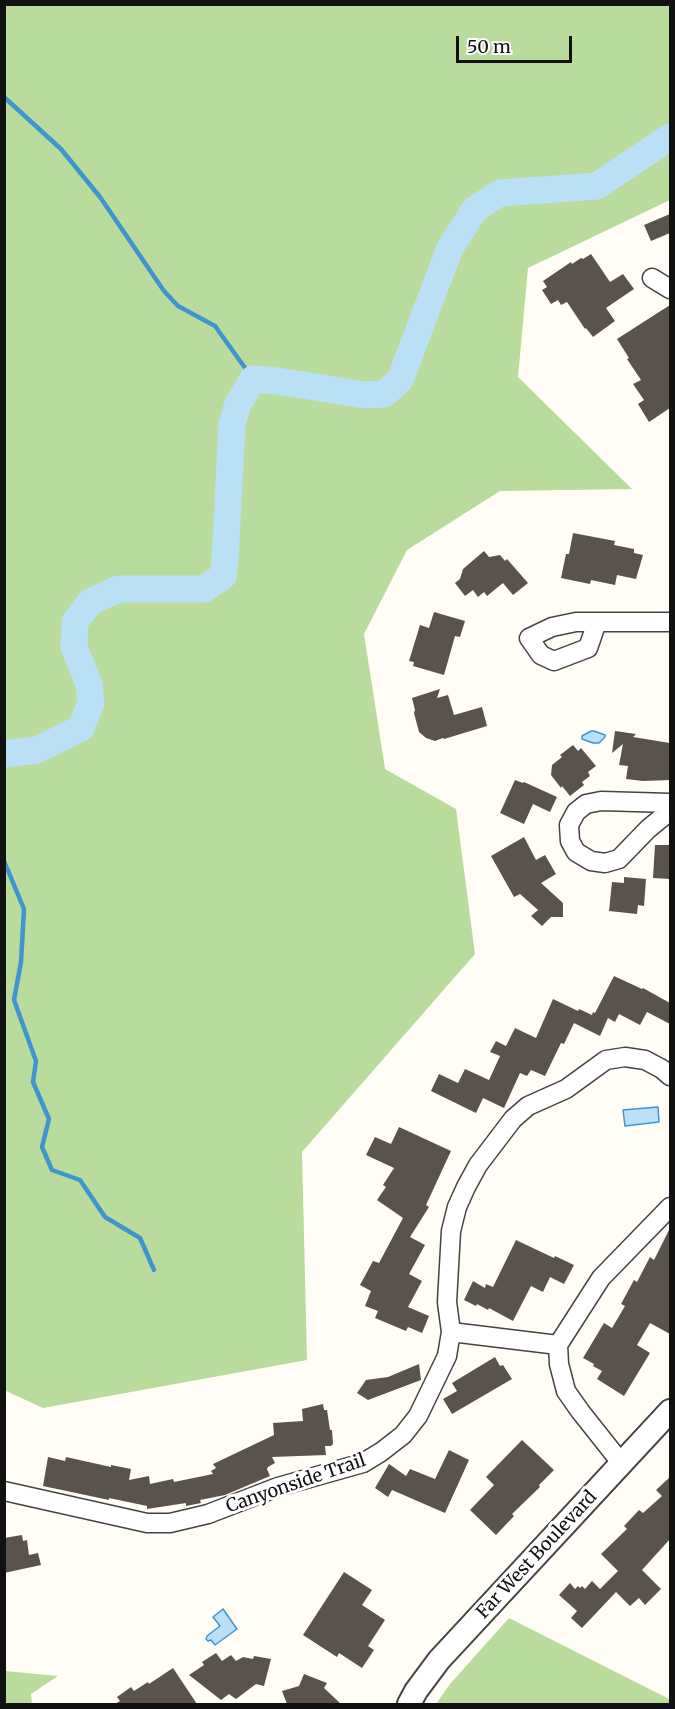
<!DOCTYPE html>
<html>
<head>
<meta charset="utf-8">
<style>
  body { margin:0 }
  #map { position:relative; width:675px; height:1709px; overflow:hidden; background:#fffdf5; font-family:Merriweather,serif }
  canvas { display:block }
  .frame { position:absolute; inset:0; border:6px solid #111; pointer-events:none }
  .scale { position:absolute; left:456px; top:36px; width:116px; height:27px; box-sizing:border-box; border:3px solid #111; border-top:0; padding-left:8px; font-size:18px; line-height:21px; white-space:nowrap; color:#111; -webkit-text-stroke:4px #fff; paint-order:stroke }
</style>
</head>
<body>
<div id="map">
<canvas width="675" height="1709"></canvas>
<div class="frame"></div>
<div class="scale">50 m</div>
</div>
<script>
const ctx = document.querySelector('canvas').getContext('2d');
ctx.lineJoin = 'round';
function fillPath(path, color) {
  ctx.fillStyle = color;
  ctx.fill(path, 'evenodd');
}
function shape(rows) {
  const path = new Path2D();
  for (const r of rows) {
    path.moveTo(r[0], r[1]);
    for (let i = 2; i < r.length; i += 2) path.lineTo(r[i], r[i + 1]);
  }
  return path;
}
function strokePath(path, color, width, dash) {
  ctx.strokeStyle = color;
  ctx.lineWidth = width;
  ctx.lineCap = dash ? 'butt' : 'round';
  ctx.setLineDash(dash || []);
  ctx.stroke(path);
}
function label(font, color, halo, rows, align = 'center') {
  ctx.font = font + ' Merriweather,serif';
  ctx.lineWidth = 6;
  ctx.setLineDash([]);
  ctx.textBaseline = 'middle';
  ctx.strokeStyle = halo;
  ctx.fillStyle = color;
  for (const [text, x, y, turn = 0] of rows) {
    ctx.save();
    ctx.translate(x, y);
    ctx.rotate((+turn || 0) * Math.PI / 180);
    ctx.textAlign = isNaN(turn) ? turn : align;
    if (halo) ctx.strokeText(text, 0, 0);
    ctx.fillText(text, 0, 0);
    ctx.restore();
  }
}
const forest = shape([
  [5,4,670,5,670,200,528,268,518,377,632,489,500,491,407,550,364,634,385,769,456,809,475,954,302,1152,307,1360,43,1408,4,1390],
  [509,1618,669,1699,670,1698,670,1704,436,1704,450,1684],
  [5,1671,58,1676,31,1694,32,1704,5,1704]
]);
const water = shape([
  [591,731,594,731,605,735,605,737,599,743,593,743,582,739,582,736,591,731],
  [658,1107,659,1122,625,1126,623,1110,658,1107],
  [223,1609,237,1629,215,1645,211,1640,208,1641,206,1639,207,1636,220,1626,213,1617,223,1609]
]);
const stream = shape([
  [4,97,61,149,100,197,164,291,178,306,215,326,253,379],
  [4,861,24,909,21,962,14,1000,36,1061,33,1082,49,1119,42,1147,52,1170,80,1180,105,1217,140,1238,154,1270]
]);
const river = shape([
  [4,754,37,750,81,728,91,703,89,684,74,647,75,622,90,602,118,589,204,589,223,576,225,560,232,424,238,404,253,379,277,381,365,395,384,394,400,380,450,248,475,209,500,193,597,186,670,137]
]);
const building = shape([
  [670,214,670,233,651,241,644,225],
  [591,254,610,282,623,274,634,289,606,308,615,321,593,337,586,328,585,329,567,302,561,305,558,300,551,304,542,290,547,287,543,281,571,262,572,264,581,258,583,259],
  [670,305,670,408,649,422,638,404,644,400,633,384,641,380,627,359,629,358,617,339],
  [573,533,615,541,614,545,634,549,634,553,643,555,636,579,617,575,615,585,591,580,590,584,561,578,566,554,569,554],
  [484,551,489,557,500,555,505,561,507,559,528,583,513,595,503,583,487,596,484,592,478,597,473,590,465,596,455,583,460,579,463,569],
  [434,612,465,621,460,637,455,636,444,675,413,666,414,662,409,661,420,625,429,628],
  [440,689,437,698,448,695,454,715,482,707,487,726,444,739,443,738,435,741,426,738,419,732,414,713,415,710,412,698],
  [615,731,636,734,633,737,670,743,670,780,643,781,626,779,628,766,619,765,623,744,612,753],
  [573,745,578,751,581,748,596,766,588,772,590,776,582,782,584,785,570,796,562,786,561,788,551,775,552,765,562,757,560,755],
  [515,780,523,783,524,782,557,797,550,812,533,804,524,824,500,813],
  [524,837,536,860,545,855,556,874,541,883,563,903,563,917,551,917,542,926,531,916,538,910,520,894,514,897,491,856],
  [655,845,670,845,670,879,653,878],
  [624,877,646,879,644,906,638,905,637,914,609,911,612,882,624,883],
  [614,976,642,989,643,988,670,1003,670,1024,647,1012,640,1025,619,1014,615,1022,608,1018,600,1036,574,1023,564,1044,561,1043,545,1076,531,1070,527,1076,520,1073,504,1108,483,1098,476,1113,431,1091,439,1074,458,1083,465,1069,489,1080,500,1056,490,1052,496,1041,506,1046,515,1028,536,1038,553,999,578,1011,579,1009,592,1015,593,1012,595,1013],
  [399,1127,451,1151,426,1205,429,1207,410,1237,425,1245,409,1274,422,1281,408,1307,429,1316,422,1333,408,1327,406,1331,375,1318,378,1311,365,1306,371,1291,360,1285,373,1261,379,1263,403,1218,377,1200,386,1187,383,1185,394,1168,366,1155,375,1137,391,1144],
  [670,1228,670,1334,650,1323,637,1345,650,1353,624,1396,597,1379,602,1371,593,1366,594,1364,583,1358,604,1323,612,1328,625,1306,621,1304,634,1280,637,1282,650,1257,654,1260],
  [516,1240,554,1258,555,1256,574,1265,564,1284,550,1277,543,1292,531,1286,513,1321,489,1308,488,1310,477,1304,476,1306,464,1300,473,1281,485,1288,486,1284,493,1287],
  [495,1357,500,1366,503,1365,512,1379,452,1414,443,1399,457,1391,452,1383],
  [419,1364,421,1380,368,1400,357,1393,366,1380,388,1377],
  [323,1404,324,1410,327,1410,330,1430,332,1430,333,1444,331,1446,325,1446,326,1455,272,1457,275,1463,268,1467,267,1469,270,1476,225,1495,200,1500,201,1503,186,1506,186,1503,147,1509,147,1506,109,1498,109,1500,43,1486,48,1457,65,1461,66,1457,111,1467,111,1465,131,1469,129,1480,149,1476,150,1484,173,1479,174,1482,213,1474,211,1471,216,1468,213,1464,274,1435,273,1423,303,1421,302,1409],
  [522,1440,554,1470,539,1485,540,1487,512,1514,514,1516,496,1535,470,1510,494,1485,486,1477],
  [449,1450,469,1460,445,1513,392,1490,388,1497,375,1488,389,1464,406,1476,410,1469,435,1479],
  [670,1477,670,1539,642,1570,661,1589,645,1605,639,1598,630,1606,616,1592,582,1628,571,1618,577,1611,559,1595,570,1583,575,1589,578,1586,580,1588,582,1586,585,1589,592,1581,600,1589,618,1571,601,1554,627,1529,624,1526,639,1510,643,1513,662,1496,656,1490],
  [22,1535,23,1541,27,1540,29,1555,38,1553,41,1565,4,1573,4,1538],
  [344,1572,372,1590,362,1605,385,1620,368,1646,374,1650,362,1668,339,1653,337,1657,303,1635],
  [216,1653,222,1661,231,1655,236,1661,243,1657,253,1659,254,1656,271,1659,264,1686,256,1684,236,1699,229,1694,221,1700,189,1675,204,1665,202,1662],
  [173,1668,197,1704,115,1704,120,1701,117,1697,131,1687,134,1691,148,1682,149,1684],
  [304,1674,327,1683,324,1688,341,1704,287,1704,282,1691,299,1686]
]);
const minor = shape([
  [652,278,670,289],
  [597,622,588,648,554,661,541,655,529,638,552,627,576,622,670,622],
  [670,803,601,801,586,804,576,812,569,825,570,841,576,852,591,861,605,863,619,859,648,829,670,811],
  [451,1332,558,1345],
  [558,1345,601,1278,670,1207],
  [558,1345,559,1364,566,1391,580,1411,622,1464],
  [4,1491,147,1523,170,1523,208,1514,278,1487,363,1463,381,1452,403,1435,418,1416,447,1356,451,1332,447,1302,451,1231,457,1207,466,1187,478,1165,494,1144,513,1119,528,1106,566,1089,606,1060,625,1057,645,1060,662,1069,670,1076]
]);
const tertiary = shape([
  [409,1704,416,1691,439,1660,670,1411]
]);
const streetNames = [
  ["Canyonside Trail",296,1484,-19],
  ["Far West Boulevard",537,1555,-47]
];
fillPath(forest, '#b9dc9c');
fillPath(water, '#b9e0f7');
strokePath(water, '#3f96cf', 1.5);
strokePath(stream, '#3f96cf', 4.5);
strokePath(river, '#b9e0f7', 27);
fillPath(building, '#5a524d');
strokePath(minor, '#444', 21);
strokePath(tertiary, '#444', 26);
strokePath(minor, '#fff', 18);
strokePath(tertiary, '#fff', 22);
label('18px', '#111', '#fff', streetNames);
</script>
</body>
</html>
